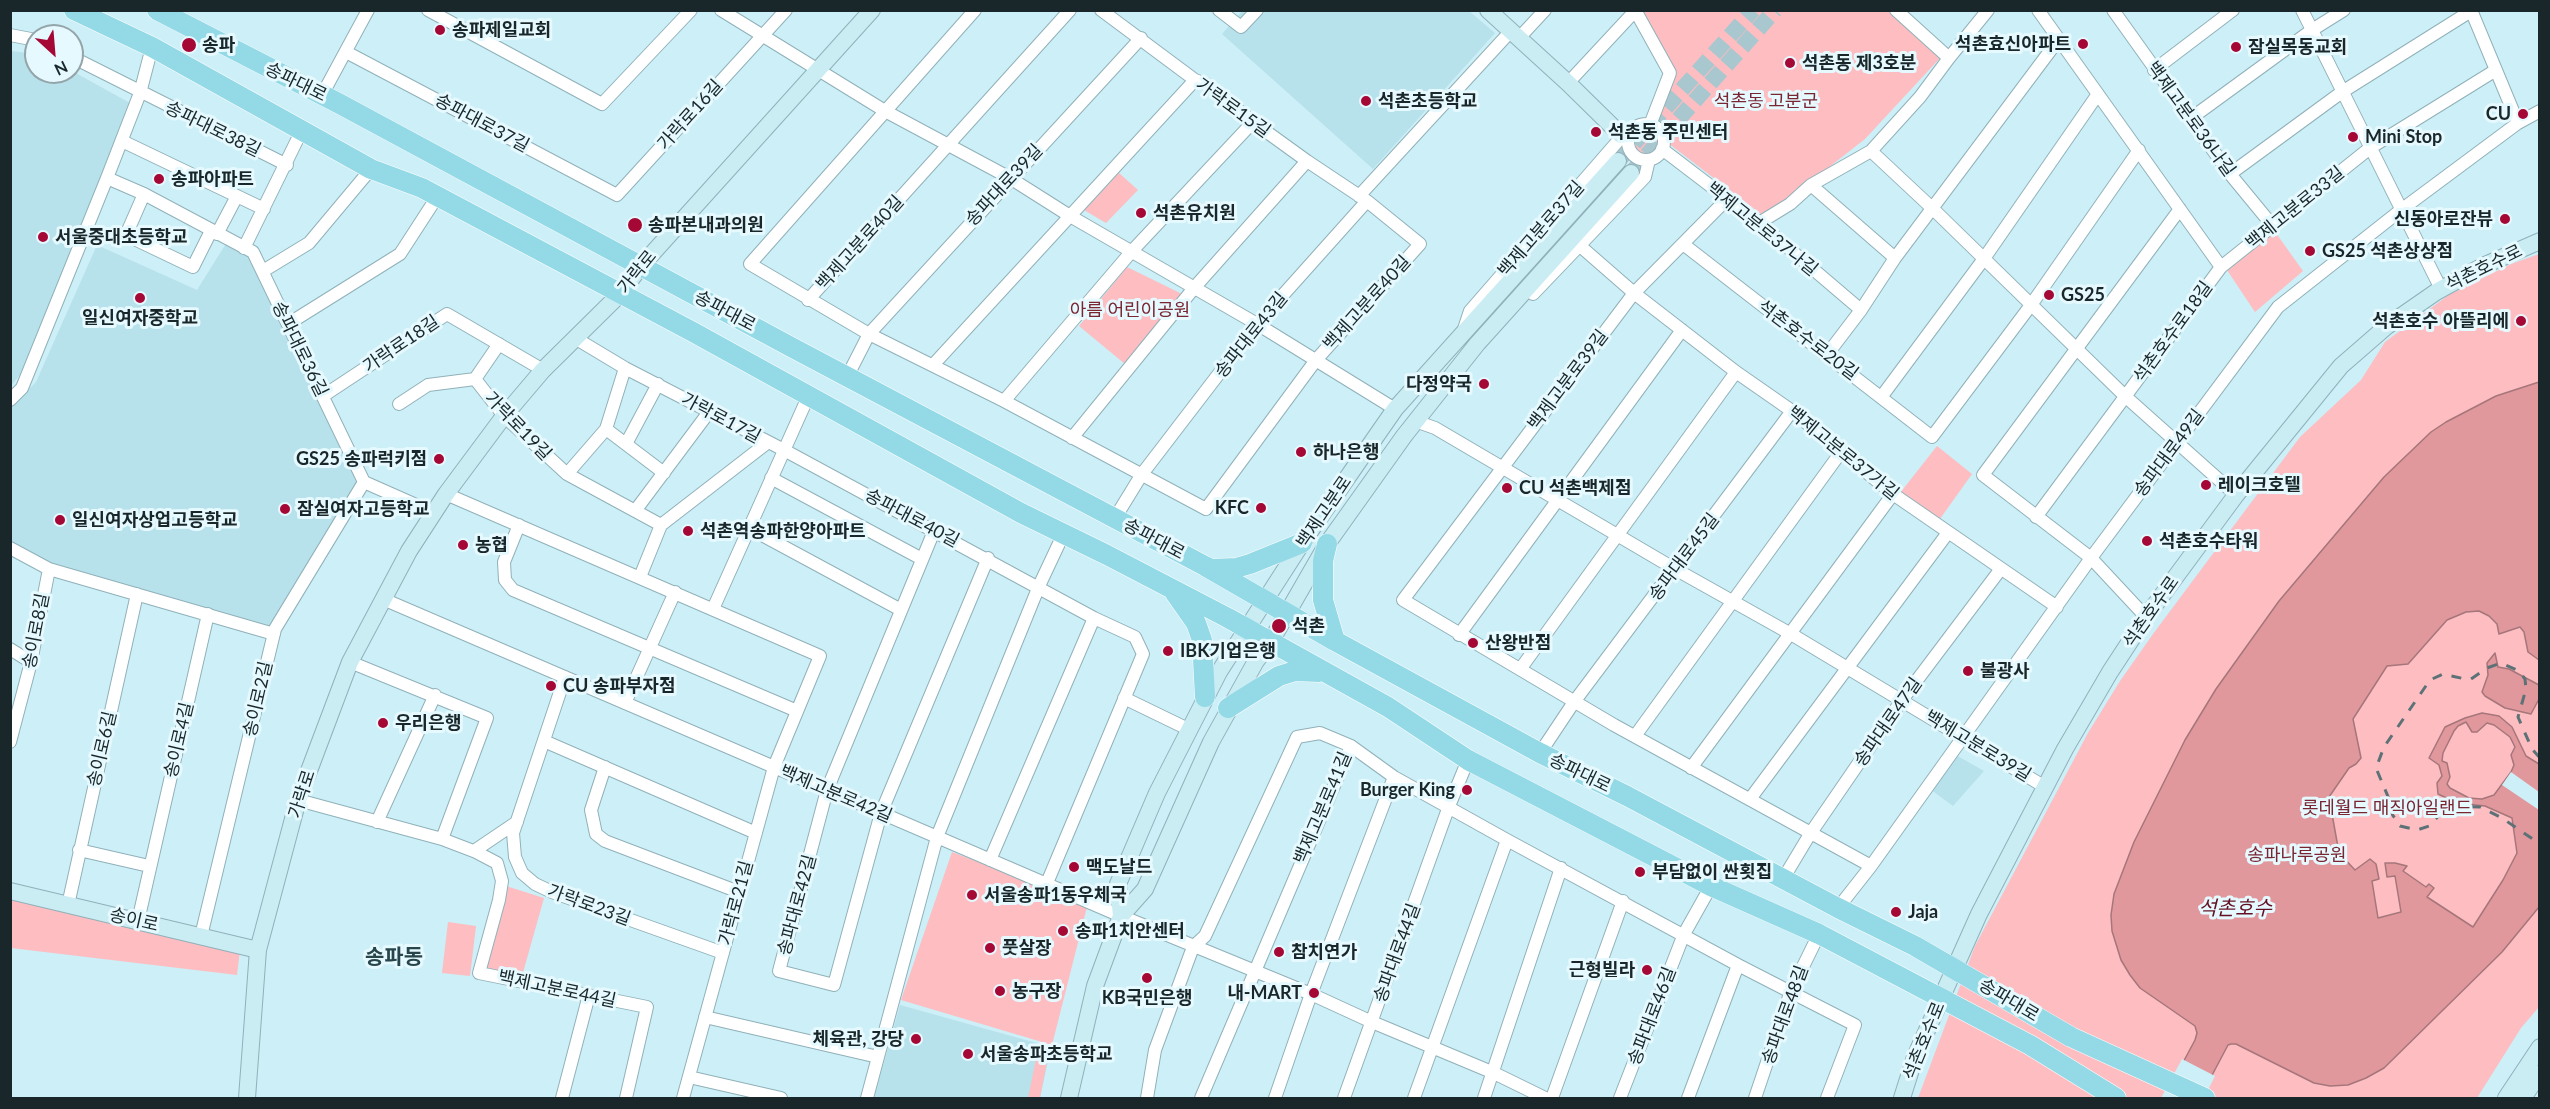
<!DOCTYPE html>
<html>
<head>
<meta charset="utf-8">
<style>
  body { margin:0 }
  #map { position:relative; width:2550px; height:1109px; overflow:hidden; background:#cdeff7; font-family:Lato,sans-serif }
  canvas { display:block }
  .frame { position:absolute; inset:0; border:12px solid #1a272a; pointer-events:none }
  .north { position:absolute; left:24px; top:24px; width:60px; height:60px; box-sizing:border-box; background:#e5f9fe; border:2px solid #94a5a9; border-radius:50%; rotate:154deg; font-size:16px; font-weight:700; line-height:24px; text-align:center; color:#1a272a }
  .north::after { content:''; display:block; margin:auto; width:21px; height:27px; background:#a50835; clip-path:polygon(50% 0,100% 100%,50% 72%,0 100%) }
</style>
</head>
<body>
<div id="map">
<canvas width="2550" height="1109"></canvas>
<div class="frame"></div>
<div class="north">N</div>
</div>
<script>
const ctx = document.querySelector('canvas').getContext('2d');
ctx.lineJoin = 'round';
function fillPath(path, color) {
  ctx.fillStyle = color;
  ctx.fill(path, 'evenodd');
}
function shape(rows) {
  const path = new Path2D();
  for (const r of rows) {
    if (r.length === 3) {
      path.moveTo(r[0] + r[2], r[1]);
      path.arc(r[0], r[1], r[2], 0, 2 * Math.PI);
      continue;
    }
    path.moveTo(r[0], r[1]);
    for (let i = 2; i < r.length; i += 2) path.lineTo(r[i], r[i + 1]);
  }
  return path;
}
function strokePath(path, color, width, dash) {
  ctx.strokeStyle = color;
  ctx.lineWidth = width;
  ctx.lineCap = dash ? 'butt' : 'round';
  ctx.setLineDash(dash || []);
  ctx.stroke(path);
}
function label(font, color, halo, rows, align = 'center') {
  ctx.font = font + ' Lato,"Noto Sans KR",sans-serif';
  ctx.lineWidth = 6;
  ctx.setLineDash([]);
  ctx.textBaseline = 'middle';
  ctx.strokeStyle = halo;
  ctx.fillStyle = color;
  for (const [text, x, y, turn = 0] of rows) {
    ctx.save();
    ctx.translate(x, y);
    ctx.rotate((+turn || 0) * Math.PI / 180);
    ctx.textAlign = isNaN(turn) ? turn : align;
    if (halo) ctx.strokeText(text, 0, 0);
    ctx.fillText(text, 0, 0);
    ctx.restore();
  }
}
const built = shape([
  [1243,10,1469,11,1495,33,1373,169,1222,34],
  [11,51,36,54,36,72,72,71,130,103,22,372,11,386],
  [227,242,248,251,360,482,271,628,50,566,11,544,11,407,36,382,97,245,197,290],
  [1954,754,1984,771,1953,806,1930,789],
  [900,1005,1051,1047,1040,1098,874,1098]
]);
const green = shape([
  [1635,11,1892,11,1941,57,1865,139,1787,200,1762,215,1668,143,1665,126,1655,118,1674,75],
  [1647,142,12],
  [1119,173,1138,190,1106,223,1084,210],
  [2273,229,2303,271,2255,312,2225,267],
  [2539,254,2539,1007,2521,1028,2477,1098,1918,1098,1975,946,2088,733,2120,681,2153,634,2300,437,2361,380,2385,342,2450,294,2511,264],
  [1127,267,1182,294,1125,364,1079,326],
  [1937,446,1972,474,1937,523,1900,493],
  [952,852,1088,903,1052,1045,901,1000],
  [506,886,544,898,522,976,484,968],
  [11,895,240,950,237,975,11,948],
  [448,922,476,926,470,976,442,973],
  [1036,1059,1047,1062,1040,1098,1028,1098]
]);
const water = shape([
  [2539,382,2539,660,2528,652,2524,632,2520,627,2499,634,2497,624,2489,616,2479,611,2466,612,2447,620,2408,664,2387,666,2353,719,2361,758,2356,764,2349,768,2329,797,2339,853,2355,870,2370,859,2376,864,2379,879,2372,881,2378,918,2401,912,2395,876,2387,877,2385,863,2395,863,2407,866,2403,871,2426,887,2429,884,2434,888,2427,897,2473,927,2503,880,2517,853,2512,818,2485,806,2457,803,2438,794,2437,783,2442,776,2439,765,2429,758,2445,727,2465,718,2482,713,2499,716,2512,727,2526,756,2539,764,2539,907,2502,952,2384,1068,2366,1078,2348,1085,2330,1086,2314,1083,2236,1044,2231,1044,2228,1045,2200,1098,2164,1098,2195,1040,2197,1033,2195,1026,2140,988,2130,975,2121,960,2112,931,2111,915,2114,894,2134,842,2185,740,2216,689,2279,601,2384,477,2431,432,2446,422,2496,396,2539,382],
  [2466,722,2472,732,2477,732,2487,723,2494,725,2510,737,2515,747,2511,755,2514,765,2511,772,2494,795,2482,799,2469,798,2450,788,2447,784,2450,777,2447,763,2442,761,2443,753,2454,731,2458,726,2466,722],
  [2495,653,2498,667,2509,669,2539,685,2539,699,2531,714,2505,708,2485,696,2482,692,2488,675,2487,663,2495,653]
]);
const pier = shape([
  [2511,772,2539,792,2539,810,2502,785],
  [2182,1059,2215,1076,2204,1098,2161,1098]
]);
const secondaryTunnel = shape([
  [1618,161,1753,10],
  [1631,173,1775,10]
]);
const street = shape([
  [428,10,602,104,691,10],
  [721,10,885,111,1010,178,1070,216,1257,324,1395,409],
  [975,10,750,264,869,334,1004,401,1206,509,1316,360,1420,244,1367,201,1307,161,1253,122,1206,84,1195,80,1101,10],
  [1219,10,1241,27,1257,10],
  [1635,10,1670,73,1650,125],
  [2038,10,2221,267],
  [2113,10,2230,174,2272,225],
  [2302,10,2441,289],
  [2471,10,2518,123],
  [10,35,36,40],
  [1519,38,1545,10],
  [346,52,617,195,786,10],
  [72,57,287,165],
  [1949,58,1988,10],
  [2154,70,2233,10],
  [1568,83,1635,11],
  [322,95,368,10],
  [2190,119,2312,30,2344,10],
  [1646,142,18],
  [122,141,264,209],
  [1662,149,1759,223,1861,310],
  [1871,151,1932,208,2126,397,2236,495],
  [2230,174,2342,92,2471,11],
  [107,178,144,194,253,252,364,482],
  [1811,185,1895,258],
  [144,194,126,235,193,267,211,231],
  [1359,196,1510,32],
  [1727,199,1634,293,1403,600,1614,725,1871,866],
  [1759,223,1790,204,1811,185,1871,151,1920,97,1949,58,1896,10],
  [217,234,237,196],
  [1683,244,1932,437,2031,305,2139,150],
  [1579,245,1634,293,1736,372,1792,411,1893,494,2057,607],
  [244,248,301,132],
  [263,271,309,243,371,169],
  [1533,294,1645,177,1649,160],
  [808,300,1070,10],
  [288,324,400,254,437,197],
  [1464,329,1470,311,1618,141,1621,135,1628,139],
  [575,338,625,368,784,450,1094,618,1135,637,1143,654,1047,883],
  [1826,356,1861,310,1895,258,2059,39],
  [933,365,1195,80],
  [847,377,869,334,1141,38],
  [475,379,499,344],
  [323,396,447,314,543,370],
  [1882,396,1983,260,2098,94],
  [10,400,22,388,107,178,140,93,152,47],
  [1004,401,1132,251,1253,122],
  [399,404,428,385,475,379,504,416,567,474,661,525],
  [1415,421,1435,428,1675,569,1791,634,2045,787],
  [606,429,664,473],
  [1072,438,1194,288,1307,161],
  [626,444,658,384],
  [567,474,606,429,625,368],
  [771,478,922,559],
  [364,482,434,513],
  [446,494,820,656,774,767,683,1098],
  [635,511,709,412],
  [2036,517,2221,267,2370,148,2496,70],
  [1115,518,1142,474,1257,324,1367,201],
  [519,525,504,562,505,580,513,590,797,711],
  [749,528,901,610],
  [934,531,827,790,779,971,834,985,881,813,988,558],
  [10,548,49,569,274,634],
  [640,577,661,525,767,443],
  [383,599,1121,916,1311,994,1372,1022,1494,1073,1545,1098],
  [713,609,808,397],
  [2146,617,2091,558,1983,475,2180,209],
  [1459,635,1682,330],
  [10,649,31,662],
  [350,662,487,718,442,839],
  [1521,668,1736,372],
  [565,677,513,833,515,857,522,873,535,884,552,892,723,953],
  [1124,698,1190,730],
  [625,703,675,592],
  [1635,736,1841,452],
  [544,741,756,833],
  [10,742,31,662,49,569],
  [1540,753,1574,702,1792,411],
  [605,767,591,810,596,834,605,841,739,892],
  [1691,768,1893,494],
  [1750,799,1947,534],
  [298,800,442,839,476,852,497,863,502,881,499,900,479,973,647,1007,626,1098],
  [377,822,435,695],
  [79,850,149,866],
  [474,851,517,822],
  [990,860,1094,618],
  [1783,879,1810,834,1902,700,2000,570],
  [68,905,137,594],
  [1838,908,1871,866,2091,558,2278,307,2401,210,2518,123,2540,111],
  [138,921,208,614],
  [201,936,275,629,364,482],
  [705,1017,878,1057],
  [689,1077,781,1098],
  [562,1098,589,995],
  [867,1098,937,837,1039,586,1063,535],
  [1147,1098,1155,1050,1193,947,1205,936,1297,737,1320,733,1351,746,1394,777,1507,840,1738,965,1855,1025,1827,1098],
  [1201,1098,1351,746],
  [1275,1098,1311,994,1394,777],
  [1344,1098,1449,806,1468,760],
  [1414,1098,1507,840],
  [1484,1098,1561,868],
  [1552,1098,1623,901],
  [1620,1098,1684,934,1711,886],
  [1688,1098,1738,965],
  [1755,1098,1791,991,1819,934]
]);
const secondary = shape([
  [1488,10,1568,83,1621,135],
  [10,891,258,950],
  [1121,916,1118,884,1157,793,1219,672,1302,543,1395,409,1618,161],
  [247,1098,258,950,298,800,350,662,409,551,446,494,504,416,543,370,620,294,641,266,872,10],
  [1069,1098,1095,986,1121,916,1145,889,1211,742,1256,661,1270,643,1327,544,1404,436,1477,344,1631,173],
  [1902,1098,1915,1057,1979,914,2065,749,2110,672,2146,617,2236,495,2341,366,2387,326,2436,292,2485,265,2540,241],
  [2506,1098,2540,1047],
  [2523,1098,2540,1073]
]);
const primary = shape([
  [74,10,152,47,371,169,422,188,693,332,1021,513,1107,555,1228,618,1388,707,1468,760,1711,886,1819,934,2030,1045,2116,1098],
  [157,10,340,104,793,348,1205,566,1335,641,1540,753,1627,796,1838,908,1915,946,2071,1037,2205,1098],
  [1327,544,1323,561,1323,600,1335,641],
  [1211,569,1236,568,1250,564,1302,543],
  [1175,593,1196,623,1202,640,1205,697],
  [1228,708,1279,676,1295,671,1319,672]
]);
const rail = shape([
  [2540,758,2532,749,2518,717,2526,689,2525,679,2519,671,2501,663,2487,668,2471,679,2465,679,2443,674,2430,680,2384,747,2376,768,2389,799,2392,814,2400,826,2417,830,2429,826,2445,809,2455,806,2480,807,2502,818,2540,844]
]);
const markers = [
  [440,30,6,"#a50835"],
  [2083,44,6,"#a50835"],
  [189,45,8,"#a50835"],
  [2236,47,6,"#a50835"],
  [1790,63,6,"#a50835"],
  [1366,101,6,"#a50835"],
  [2523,114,6,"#a50835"],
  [1596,132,6,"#a50835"],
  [2353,137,6,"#a50835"],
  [159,179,6,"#a50835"],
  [1141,213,6,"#a50835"],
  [2505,219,6,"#a50835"],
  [635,225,8,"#a50835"],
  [43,237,6,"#a50835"],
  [2310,251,6,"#a50835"],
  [2049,295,6,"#a50835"],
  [140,298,6,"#a50835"],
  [2521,321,6,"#a50835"],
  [1484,384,6,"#a50835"],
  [1301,452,6,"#a50835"],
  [439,459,6,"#a50835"],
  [2206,485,6,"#a50835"],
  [1507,488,6,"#a50835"],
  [1261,508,6,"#a50835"],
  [285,509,6,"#a50835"],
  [60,520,6,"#a50835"],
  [688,531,6,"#a50835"],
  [2147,541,6,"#a50835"],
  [463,545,6,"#a50835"],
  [1279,626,8,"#a50835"],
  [1473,643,6,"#a50835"],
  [1168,651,6,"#a50835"],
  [1968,671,6,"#a50835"],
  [551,686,6,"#a50835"],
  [383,723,6,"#a50835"],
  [1467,790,6,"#a50835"],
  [1074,867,6,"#a50835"],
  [1640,872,6,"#a50835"],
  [972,895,6,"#a50835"],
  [1896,912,6,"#a50835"],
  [1063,931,6,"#a50835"],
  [990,948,6,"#a50835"],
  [1279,952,6,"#a50835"],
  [1647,970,6,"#a50835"],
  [1147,978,6,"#a50835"],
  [1000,991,6,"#a50835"],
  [1314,993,6,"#a50835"],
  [916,1039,6,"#a50835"],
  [968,1054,6,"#a50835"]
];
const poiNames = [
  ["송파제일교회",452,30],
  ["석촌효신아파트",2071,44,"right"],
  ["송파",202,45],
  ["잠실목동교회",2248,47],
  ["석촌동 제3호분",1802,63],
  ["석촌초등학교",1378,101],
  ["CU",2511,114,"right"],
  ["석촌동 주민센터",1608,132],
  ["Mini Stop",2365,137],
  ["송파아파트",171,179],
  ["석촌유치원",1153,213],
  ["신동아로잔뷰",2493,219,"right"],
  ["송파본내과의원",648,225],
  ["서울중대초등학교",55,237],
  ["GS25 석촌상상점",2322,251],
  ["GS25",2061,295],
  ["일신여자중학교",140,318,"center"],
  ["석촌호수 아뜰리에",2509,321,"right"],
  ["다정약국",1472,384,"right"],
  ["하나은행",1313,452],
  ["GS25 송파럭키점",427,459,"right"],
  ["레이크호텔",2218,485],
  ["CU 석촌백제점",1519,488],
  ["KFC",1249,508,"right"],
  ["잠실여자고등학교",297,509],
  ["일신여자상업고등학교",72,520],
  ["석촌역송파한양아파트",700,531],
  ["석촌호수타워",2159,541],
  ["농협",475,545],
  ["석촌",1292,626],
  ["산왕반점",1485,643],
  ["IBK기업은행",1180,651],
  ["불광사",1980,671],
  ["CU 송파부자점",563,686],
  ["우리은행",395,723],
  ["Burger King",1455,790,"right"],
  ["맥도날드",1086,867],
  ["부담없이 싼횟집",1652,872],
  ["서울송파1동우체국",984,895],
  ["Jaja",1908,912],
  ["송파1치안센터",1075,931],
  ["풋살장",1002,948],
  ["참치연가",1291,952],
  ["근형빌라",1635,970,"right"],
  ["농구장",1012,991],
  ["내-MART",1302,993,"right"],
  ["KB국민은행",1147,998,"center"],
  ["체육관, 강당",904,1039,"right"],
  ["서울송파초등학교",980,1054]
];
const streetNames = [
  ["송파대로",296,82,26],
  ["가락로15길",1233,108,36],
  ["가락로16길",690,115,-48],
  ["백제고분로36나길",2191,119,54],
  ["송파대로37길",482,123,28],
  ["송파대로38길",213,129,26],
  ["송파대로39길",1004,185,-47],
  ["백제고분로33길",2295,208,-39],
  ["백제고분로37길",1541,229,-49],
  ["백제고분로37나길",1762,229,39],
  ["백제고분로40길",860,243,-48],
  ["석촌호수로",2484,268,-26],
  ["가락로",637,272,-51],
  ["백제고분로40길",1367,303,-48],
  ["송파대로",725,311,28],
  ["석촌호수로18길",2173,332,-54],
  ["송파대로43길",1251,335,-51],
  ["석촌호수로20길",1808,340,37],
  ["가락로18길",401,344,-34],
  ["송파대로36길",300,349,64],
  ["백제고분로39길",1568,380,-53],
  ["가락로17길",721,418,28],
  ["가락로19길",518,426,46],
  ["백제고분로37가길",1843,453,39],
  ["송파대로49길",2169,453,-53],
  ["백제고분로",1324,512,-56],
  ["송파대로40길",912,518,28],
  ["송파대로",1154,539,28],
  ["송파대로45길",1684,557,-53],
  ["석촌호수로",2151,612,-55],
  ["송이로8길",36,631,-79],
  ["송이로2길",258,699,-77],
  ["송파대로47길",1888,722,-55],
  ["송이로4길",179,740,-77],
  ["백제고분로39길",1978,746,31],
  ["송이로6길",102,749,-77],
  ["송파대로",1580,773,26],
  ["가락로",302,794,-72],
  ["백제고분로42길",836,794,23],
  ["백제고분로41길",1323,808,-67],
  ["가락로21길",736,903,-75],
  ["가락로23길",589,905,20],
  ["송파대로42길",797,905,-75],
  ["송이로",134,920,13],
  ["송파대로44길",1397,953,-70],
  ["백제고분로44길",557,989,12],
  ["송파대로",2009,1000,31],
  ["송파대로48길",1785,1015,-70],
  ["송파대로46길",1652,1016,-69],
  ["석촌호수로",1924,1041,-68]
];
const parkNames = [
  ["석촌동 고분군",1766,101],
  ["아름 어린이공원",1130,310],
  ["롯데월드 매직아일랜드",2387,808],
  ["송파나루공원",2297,855]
];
const waterNames = [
  ["석촌호수",2235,909]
];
const quarterNames = [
  ["송파동",394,957]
];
fillPath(built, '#b7e2ec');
fillPath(green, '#fdbdc1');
fillPath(water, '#e1989d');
strokePath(water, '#a5767a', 1.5);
fillPath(pier, '#cdeff7');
strokePath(secondaryTunnel, '#a9c7ce', 16, [16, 8]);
strokePath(street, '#90b1b9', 14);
strokePath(secondary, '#90b1b9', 18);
strokePath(primary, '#fff', 21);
strokePath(street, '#fff', 12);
strokePath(secondary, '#caecf3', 16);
strokePath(primary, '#94d9e6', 20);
strokePath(rail, '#5d7277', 3, [10, 10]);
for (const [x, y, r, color] of markers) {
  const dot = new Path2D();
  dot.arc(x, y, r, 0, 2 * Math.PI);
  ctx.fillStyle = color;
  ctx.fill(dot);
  strokePath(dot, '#e5f9fe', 2);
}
label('bold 18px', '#1a272a', '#e5f9fe', poiNames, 'left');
label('18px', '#1a272a', '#e5f9fe', streetNames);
label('18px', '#7a2532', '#e5f9fe', parkNames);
label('italic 20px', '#651022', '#e5f9fe', waterNames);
label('bold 21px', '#28454c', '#e5f9fe', quarterNames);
</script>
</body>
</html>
